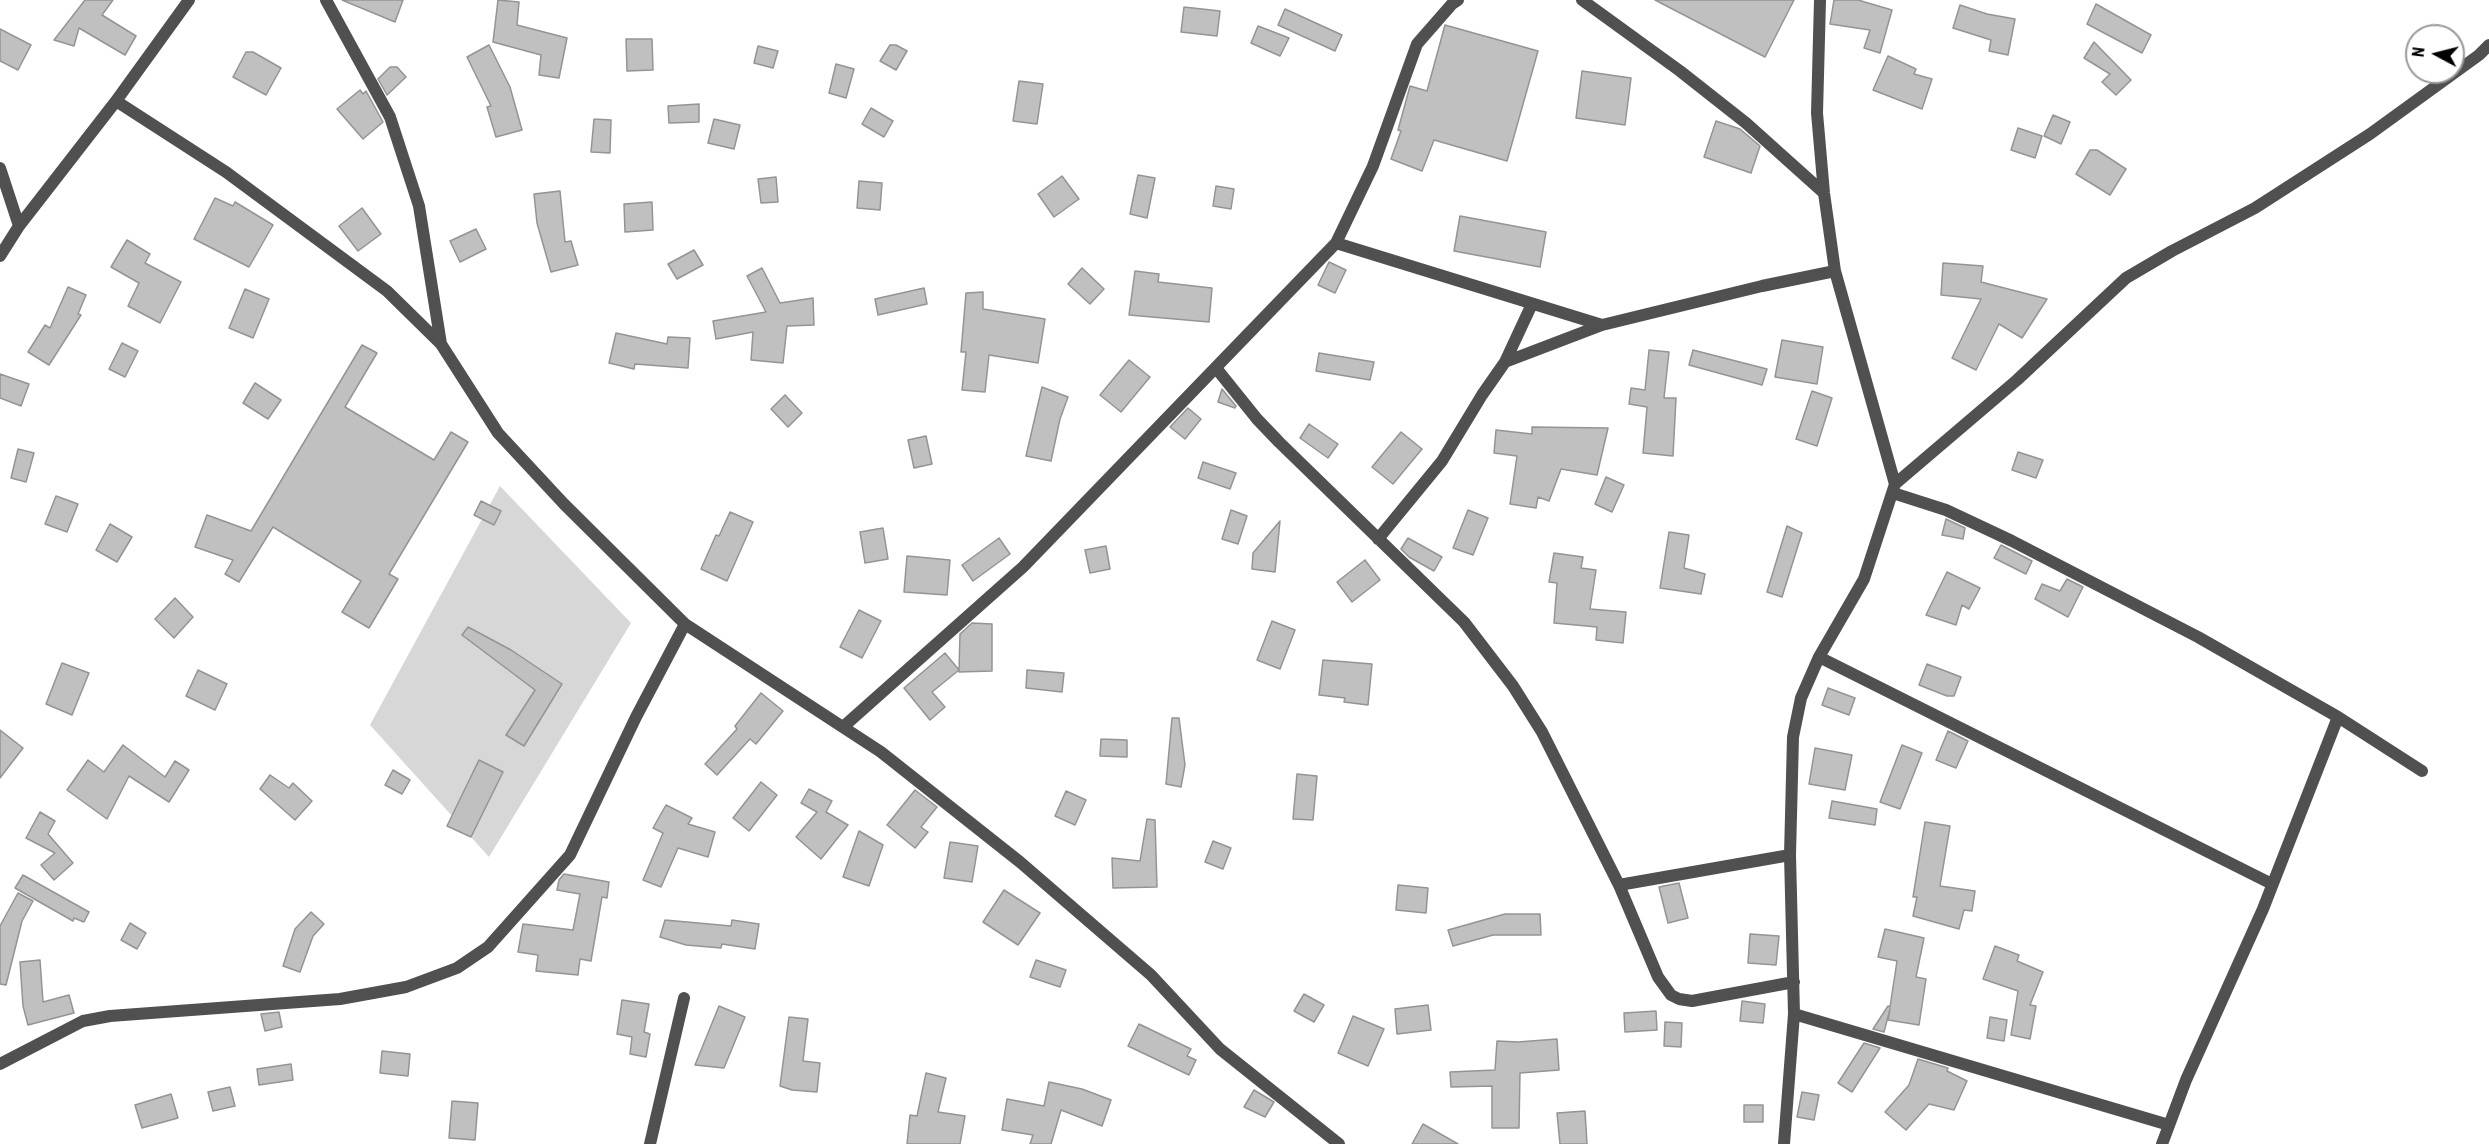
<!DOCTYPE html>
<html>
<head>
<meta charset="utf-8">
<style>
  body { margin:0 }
  #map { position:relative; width:2489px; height:1144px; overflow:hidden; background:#fff; font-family:"Roboto Condensed",sans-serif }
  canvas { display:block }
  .north { position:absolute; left:2405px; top:24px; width:60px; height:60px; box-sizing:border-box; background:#fff; border:2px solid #999; border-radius:50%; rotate:277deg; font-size:16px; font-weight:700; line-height:24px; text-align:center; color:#000 }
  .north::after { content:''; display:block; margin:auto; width:21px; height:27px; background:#000; clip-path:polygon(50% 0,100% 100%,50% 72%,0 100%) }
</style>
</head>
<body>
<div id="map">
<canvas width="2489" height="1144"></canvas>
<div class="north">N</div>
</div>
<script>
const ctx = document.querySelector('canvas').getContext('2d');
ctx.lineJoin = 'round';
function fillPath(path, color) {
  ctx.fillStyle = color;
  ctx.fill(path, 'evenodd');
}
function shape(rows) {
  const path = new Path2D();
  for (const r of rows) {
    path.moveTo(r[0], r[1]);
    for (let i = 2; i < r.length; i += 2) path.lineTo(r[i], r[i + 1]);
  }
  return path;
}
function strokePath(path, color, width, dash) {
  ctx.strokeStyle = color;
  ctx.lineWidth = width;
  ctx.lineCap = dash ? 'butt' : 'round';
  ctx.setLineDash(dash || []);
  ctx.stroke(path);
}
const green = shape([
  [500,486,631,623,489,857,370,725]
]);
const building = shape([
  [85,0,113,0,102,15,136,36,125,55,79,28,74,46,54,40,85,0],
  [342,0,403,0,395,22,342,0],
  [498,0,519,2,517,25,567,38,559,78,539,75,541,55,493,42,498,0],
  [1655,0,1794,0,1765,57,1655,0],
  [1834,0,1858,0,1892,10,1880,53,1864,48,1870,30,1830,24,1834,0],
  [2096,4,2151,35,2142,53,2087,24,2096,4],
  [1960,5,1987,14,2015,19,2008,55,1989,51,1991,40,1953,28,1960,5],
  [1184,7,1220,11,1217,36,1181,32,1184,7],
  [1285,9,1342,35,1335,51,1278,25,1285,9],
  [1445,25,1538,51,1507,161,1434,140,1422,171,1391,159,1401,131,1398,130,1410,86,1427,91,1445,25],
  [1258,26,1289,38,1280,56,1251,43,1258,26],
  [0,29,31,45,18,70,0,61,0,29],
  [626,39,652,39,653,70,627,71,626,39],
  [2094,42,2131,80,2116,95,2102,82,2110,74,2084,58,2094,42],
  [489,45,510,87,522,130,496,137,487,107,491,106,467,57,489,45],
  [890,45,896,45,907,51,896,70,880,61,890,45],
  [758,46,778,51,773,68,754,63,758,46],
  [246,52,253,52,281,68,266,95,233,77,246,52],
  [1888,56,1916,69,1914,74,1932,79,1922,109,1873,90,1888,56],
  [836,64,854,69,846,98,829,93,836,64],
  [390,67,397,67,406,77,387,95,378,79,390,67],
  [1582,71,1631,78,1625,125,1576,118,1582,71],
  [1019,81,1043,84,1037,124,1013,121,1019,81],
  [360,90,363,94,366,91,383,122,363,139,337,109,360,90],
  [699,104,699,122,669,123,668,106,699,104],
  [871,108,893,121,884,137,862,124,871,108],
  [2053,115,2070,122,2061,144,2044,136,2053,115],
  [594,119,611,120,610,153,591,152,594,119],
  [714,119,740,125,734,149,708,143,714,119],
  [1716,121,1740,129,1760,146,1751,173,1704,157,1716,121],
  [2018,128,2042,136,2035,158,2011,150,2018,128],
  [2090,150,2097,150,2126,169,2110,195,2076,174,2090,150],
  [1138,175,1155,178,1147,218,1130,214,1138,175],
  [1062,176,1079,199,1054,217,1038,194,1062,176],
  [776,177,778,202,761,203,758,179,776,177],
  [859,181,882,183,880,210,857,208,859,181],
  [1216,186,1234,189,1231,209,1213,206,1216,186],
  [560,191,565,242,571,241,578,265,551,272,537,223,534,194,560,191],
  [215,198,233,206,235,202,273,225,249,267,194,239,215,198],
  [652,202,653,230,625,232,624,204,652,202],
  [362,208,381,234,358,251,339,226,362,208],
  [1460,216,1546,232,1540,267,1454,251,1460,216],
  [476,229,486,249,460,262,450,241,476,229],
  [127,240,150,254,145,263,181,282,160,323,128,306,139,283,111,267,127,240],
  [694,250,703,265,677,279,668,264,694,250],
  [1329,262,1346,270,1335,293,1318,285,1329,262],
  [1943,263,1983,266,1981,282,2047,299,2022,338,1999,324,1976,370,1952,358,1981,299,1941,295,1943,263],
  [762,268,780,303,813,298,814,325,787,326,783,363,751,360,753,332,716,339,713,321,766,312,747,276,762,268],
  [1082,268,1104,289,1090,304,1068,284,1082,268],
  [1135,271,1159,274,1158,282,1212,288,1209,322,1129,315,1135,271],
  [68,287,86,295,78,314,81,315,49,365,28,352,45,325,50,328,68,287],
  [924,288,927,304,878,315,875,299,924,288],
  [245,289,269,299,253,338,229,328,245,289],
  [983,292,983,309,1045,319,1038,363,989,355,985,392,962,390,966,352,961,352,966,293,983,292],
  [616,333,667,344,668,337,690,338,688,368,635,364,634,369,609,363,616,333],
  [1782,340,1823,347,1817,384,1775,377,1782,340],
  [122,343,138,351,125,377,109,369,122,343],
  [362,345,377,353,345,407,434,460,451,432,468,442,389,574,398,579,369,628,342,612,361,581,273,527,239,582,225,574,233,560,195,547,207,515,251,531,362,345],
  [1649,350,1669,352,1664,398,1676,398,1673,456,1643,453,1647,407,1629,404,1631,388,1645,390,1649,350],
  [1693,350,1767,369,1762,385,1689,365,1693,350],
  [1319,353,1374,362,1370,380,1316,371,1319,353],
  [1129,360,1150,377,1121,412,1100,395,1129,360],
  [0,374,29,384,21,406,0,398,0,374],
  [255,383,281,400,268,419,243,403,255,383],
  [1042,387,1068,397,1060,419,1051,461,1026,456,1042,387],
  [1222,389,1236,406,1235,408,1218,402,1222,389],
  [1812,391,1832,398,1817,446,1796,439,1812,391],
  [785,395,802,413,788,427,771,409,785,395],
  [1188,408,1201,419,1185,439,1170,427,1188,408],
  [1309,424,1338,444,1328,458,1300,438,1309,424],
  [1532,427,1608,428,1597,475,1561,469,1549,501,1538,497,1536,508,1510,504,1517,456,1494,453,1496,430,1532,434,1532,427],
  [1401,432,1422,449,1393,484,1372,467,1401,432],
  [926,436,932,464,914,468,908,440,926,436],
  [18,449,34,453,26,482,11,478,18,449],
  [2018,452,2043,460,2036,478,2012,470,2018,452],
  [1203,462,1236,473,1230,489,1198,478,1203,462],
  [1606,477,1624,485,1612,512,1595,504,1606,477],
  [56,496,78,504,67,532,45,524,56,496],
  [481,501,501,511,494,525,474,515,481,501],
  [1231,510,1247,516,1238,544,1222,539,1231,510],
  [1468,510,1488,518,1473,555,1453,548,1468,510],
  [730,512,753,522,727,581,701,569,716,535,719,536,730,512],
  [1946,519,1965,528,1963,539,1942,535,1946,519],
  [1280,521,1275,572,1252,569,1253,553,1280,521],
  [110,524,132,537,117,562,96,550,110,524],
  [1787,526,1802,533,1782,597,1767,592,1787,526],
  [883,528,888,559,865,563,860,532,883,528],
  [1669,532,1689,535,1684,568,1705,574,1701,594,1660,588,1669,532],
  [999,538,1010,554,973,581,962,565,999,538],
  [1408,538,1442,557,1434,571,1409,557,1401,549,1408,538],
  [2001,545,2032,561,2026,574,1994,558,2001,545],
  [1106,546,1110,569,1090,573,1085,550,1106,546],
  [1554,553,1583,557,1581,568,1596,570,1590,609,1626,612,1623,643,1596,640,1597,627,1554,623,1557,583,1549,582,1554,553],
  [907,556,950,560,947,595,904,592,907,556],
  [1365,560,1380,580,1352,602,1337,582,1365,560],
  [1947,572,1980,588,1969,609,1962,605,1956,625,1926,615,1947,572],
  [2067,579,2083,587,2068,617,2035,599,2042,584,2060,591,2067,579],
  [175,598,193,617,174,638,155,619,175,598],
  [859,610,881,621,862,658,840,647,859,610],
  [1272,621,1295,630,1280,669,1257,660,1272,621],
  [972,623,992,624,992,671,959,672,959,670,932,692,945,707,930,720,904,688,945,653,959,670,960,634,972,623],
  [468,627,511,650,562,684,524,746,506,735,535,690,462,635,468,627],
  [1323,660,1372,664,1368,705,1344,702,1345,698,1319,695,1323,660],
  [62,663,89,673,72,715,46,704,62,663],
  [1927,664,1961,677,1954,696,1947,696,1919,685,1927,664],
  [198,670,227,684,215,710,186,696,198,670],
  [1027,670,1064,673,1062,692,1026,688,1027,670],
  [1828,688,1855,698,1849,715,1822,705,1828,688],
  [761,693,783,711,756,744,750,739,717,775,705,764,737,729,735,726,761,693],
  [1172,718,1179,718,1185,765,1181,787,1166,784,1172,718],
  [0,730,23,748,0,778,0,730],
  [1948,731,1968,741,1956,768,1936,760,1948,731],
  [1101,739,1127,740,1127,757,1100,756,1101,739],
  [123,745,165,777,175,761,189,770,169,802,129,776,107,819,67,790,88,760,104,772,123,745],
  [1902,745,1922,753,1900,809,1880,802,1902,745],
  [1815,748,1852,755,1845,790,1809,784,1815,748],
  [479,760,503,772,471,837,447,826,479,760],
  [393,770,410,780,402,794,385,785,393,770],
  [1297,774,1317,776,1313,820,1293,819,1297,774],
  [270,775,289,788,293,783,312,801,295,820,260,789,270,775],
  [761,782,777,795,749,831,733,818,761,782],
  [809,789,832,801,826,812,848,825,821,859,796,837,817,812,801,803,809,789],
  [915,790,937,807,921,827,928,832,915,848,887,825,915,790],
  [1066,791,1086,800,1075,825,1055,816,1066,791],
  [1832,801,1877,809,1875,825,1829,818,1832,801],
  [666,805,692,818,688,824,715,832,708,857,678,848,661,887,643,880,663,833,653,828,666,805],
  [40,812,55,821,48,834,73,863,54,880,41,865,55,853,26,838,40,812],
  [1147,819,1155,820,1157,887,1113,888,1112,858,1140,861,1147,819],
  [1925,822,1950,826,1940,886,1975,891,1972,911,1964,910,1959,929,1913,916,1917,897,1913,897,1925,822],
  [859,831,883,845,869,886,843,877,859,831],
  [1213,841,1231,848,1223,869,1205,862,1213,841],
  [950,842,978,846,972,882,944,878,950,842],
  [564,874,609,882,607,898,602,897,591,961,580,959,578,975,536,971,538,955,518,952,523,924,573,930,580,894,557,890,559,880,564,874],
  [23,875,89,912,84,922,74,918,73,921,15,888,23,875],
  [1679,883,1688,918,1668,923,1659,887,1679,883],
  [1398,885,1428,888,1426,913,1396,910,1398,885],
  [1004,890,1040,913,1018,945,983,922,1004,890],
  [18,893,33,901,22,921,6,985,0,984,0,926,18,893],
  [311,912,324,924,313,936,300,972,283,966,295,929,311,912],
  [1505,914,1540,914,1541,935,1493,935,1453,946,1448,930,1505,914],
  [665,920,731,926,732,920,759,924,755,949,722,944,721,948,686,945,660,937,665,920],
  [130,923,146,933,137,949,121,940,130,923],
  [1885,929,1924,938,1916,977,1926,979,1919,1025,1888,1020,1890,1009,1884,1032,1873,1029,1888,1006,1890,1007,1897,961,1878,957,1885,929],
  [1750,934,1779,936,1776,965,1748,963,1750,934],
  [1995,946,2019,955,2017,961,2043,972,2030,1005,2036,1006,2030,1039,2011,1035,2018,991,1983,979,1995,946],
  [40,960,43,1002,69,995,74,1013,28,1025,23,1006,20,962,40,960],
  [1036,960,1066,970,1060,987,1030,977,1036,960],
  [1304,994,1324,1005,1314,1022,1294,1011,1304,994],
  [622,1000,649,1004,644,1032,650,1034,646,1057,630,1054,632,1037,617,1034,622,1000],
  [1742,1001,1765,1004,1763,1023,1740,1021,1742,1001],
  [1428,1005,1431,1030,1397,1034,1395,1009,1428,1005],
  [719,1006,745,1017,724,1068,695,1065,719,1006],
  [1656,1011,1657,1030,1625,1032,1624,1013,1656,1011],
  [279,1012,282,1027,265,1031,261,1014,279,1012],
  [1353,1016,1384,1029,1368,1066,1338,1053,1353,1016],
  [789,1017,808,1019,803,1061,820,1063,817,1092,792,1090,780,1086,789,1017],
  [1990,1017,2007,1020,2004,1041,1987,1038,1990,1017],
  [1665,1022,1682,1023,1681,1047,1664,1046,1665,1022],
  [1139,1024,1191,1049,1187,1056,1196,1060,1189,1075,1128,1046,1139,1024],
  [1557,1039,1559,1070,1520,1073,1519,1128,1492,1128,1492,1086,1451,1087,1450,1072,1495,1070,1497,1041,1518,1042,1557,1039],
  [1864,1043,1880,1048,1852,1092,1838,1083,1864,1043],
  [382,1051,410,1054,408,1076,380,1073,382,1051],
  [1918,1059,1948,1068,1947,1071,1967,1081,1954,1110,1929,1104,1906,1130,1885,1112,1909,1085,1918,1059],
  [291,1064,293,1080,259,1085,257,1069,291,1064],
  [926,1073,946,1078,938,1112,965,1116,960,1144,907,1144,910,1115,917,1116,926,1073],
  [1049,1082,1082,1089,1111,1100,1102,1126,1061,1110,1051,1144,1030,1144,1033,1135,1002,1130,1007,1099,1044,1106,1049,1082],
  [230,1087,235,1106,213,1111,208,1092,230,1087],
  [1254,1090,1274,1102,1265,1117,1244,1107,1254,1090],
  [1802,1092,1819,1095,1814,1120,1797,1117,1802,1092],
  [171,1094,178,1118,142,1128,135,1105,171,1094],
  [452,1101,478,1103,475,1140,449,1138,452,1101],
  [1744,1105,1763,1105,1763,1122,1744,1122,1744,1105],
  [1585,1111,1587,1144,1560,1144,1557,1113,1585,1111],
  [1423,1124,1458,1144,1412,1144,1423,1124]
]);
const minor = shape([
  [326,0,390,117,419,206,441,344],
  [1582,0,1680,71,1746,123,1824,193],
  [0,168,19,226],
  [1336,243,1602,325],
  [0,256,19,226,116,101],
  [1505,362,1532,304],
  [1216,368,1257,419,1279,442,1464,622,1513,686,1542,732,1619,885,1658,977,1671,995,1679,999,1692,1001,1794,982],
  [1895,484,2017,380,2126,278,2172,251,2255,208,2370,134,2479,55,2489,45],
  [1893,493,1946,510,2012,541,2198,637,2338,717,2422,771],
  [1378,539,1442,461,1482,395,1505,362,1602,325,1762,286,1835,271],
  [685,624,881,752,1020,862,1151,975,1220,1049,1339,1144],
  [1819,657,2272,884],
  [843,727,1023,567,1336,243,1373,166,1417,44,1452,4,1458,0],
  [1619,885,1790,855],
  [1794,1014,2169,1125],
  [0,1064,83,1021,110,1016,340,999,406,987,457,968,488,947,570,855,636,717,685,624,564,504,498,433,441,344,387,291,226,172,116,101,189,0],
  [650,1144,684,998],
  [1784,1144,1794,1014,1790,855,1793,737,1801,698,1819,657,1864,579,1895,484,1835,271,1824,193,1817,113,1820,0],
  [2162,1144,2186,1080,2263,909,2338,717]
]);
fillPath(green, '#d7d7d7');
fillPath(building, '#c0c0c0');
strokePath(building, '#949494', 1.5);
strokePath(minor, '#505050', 12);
</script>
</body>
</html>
